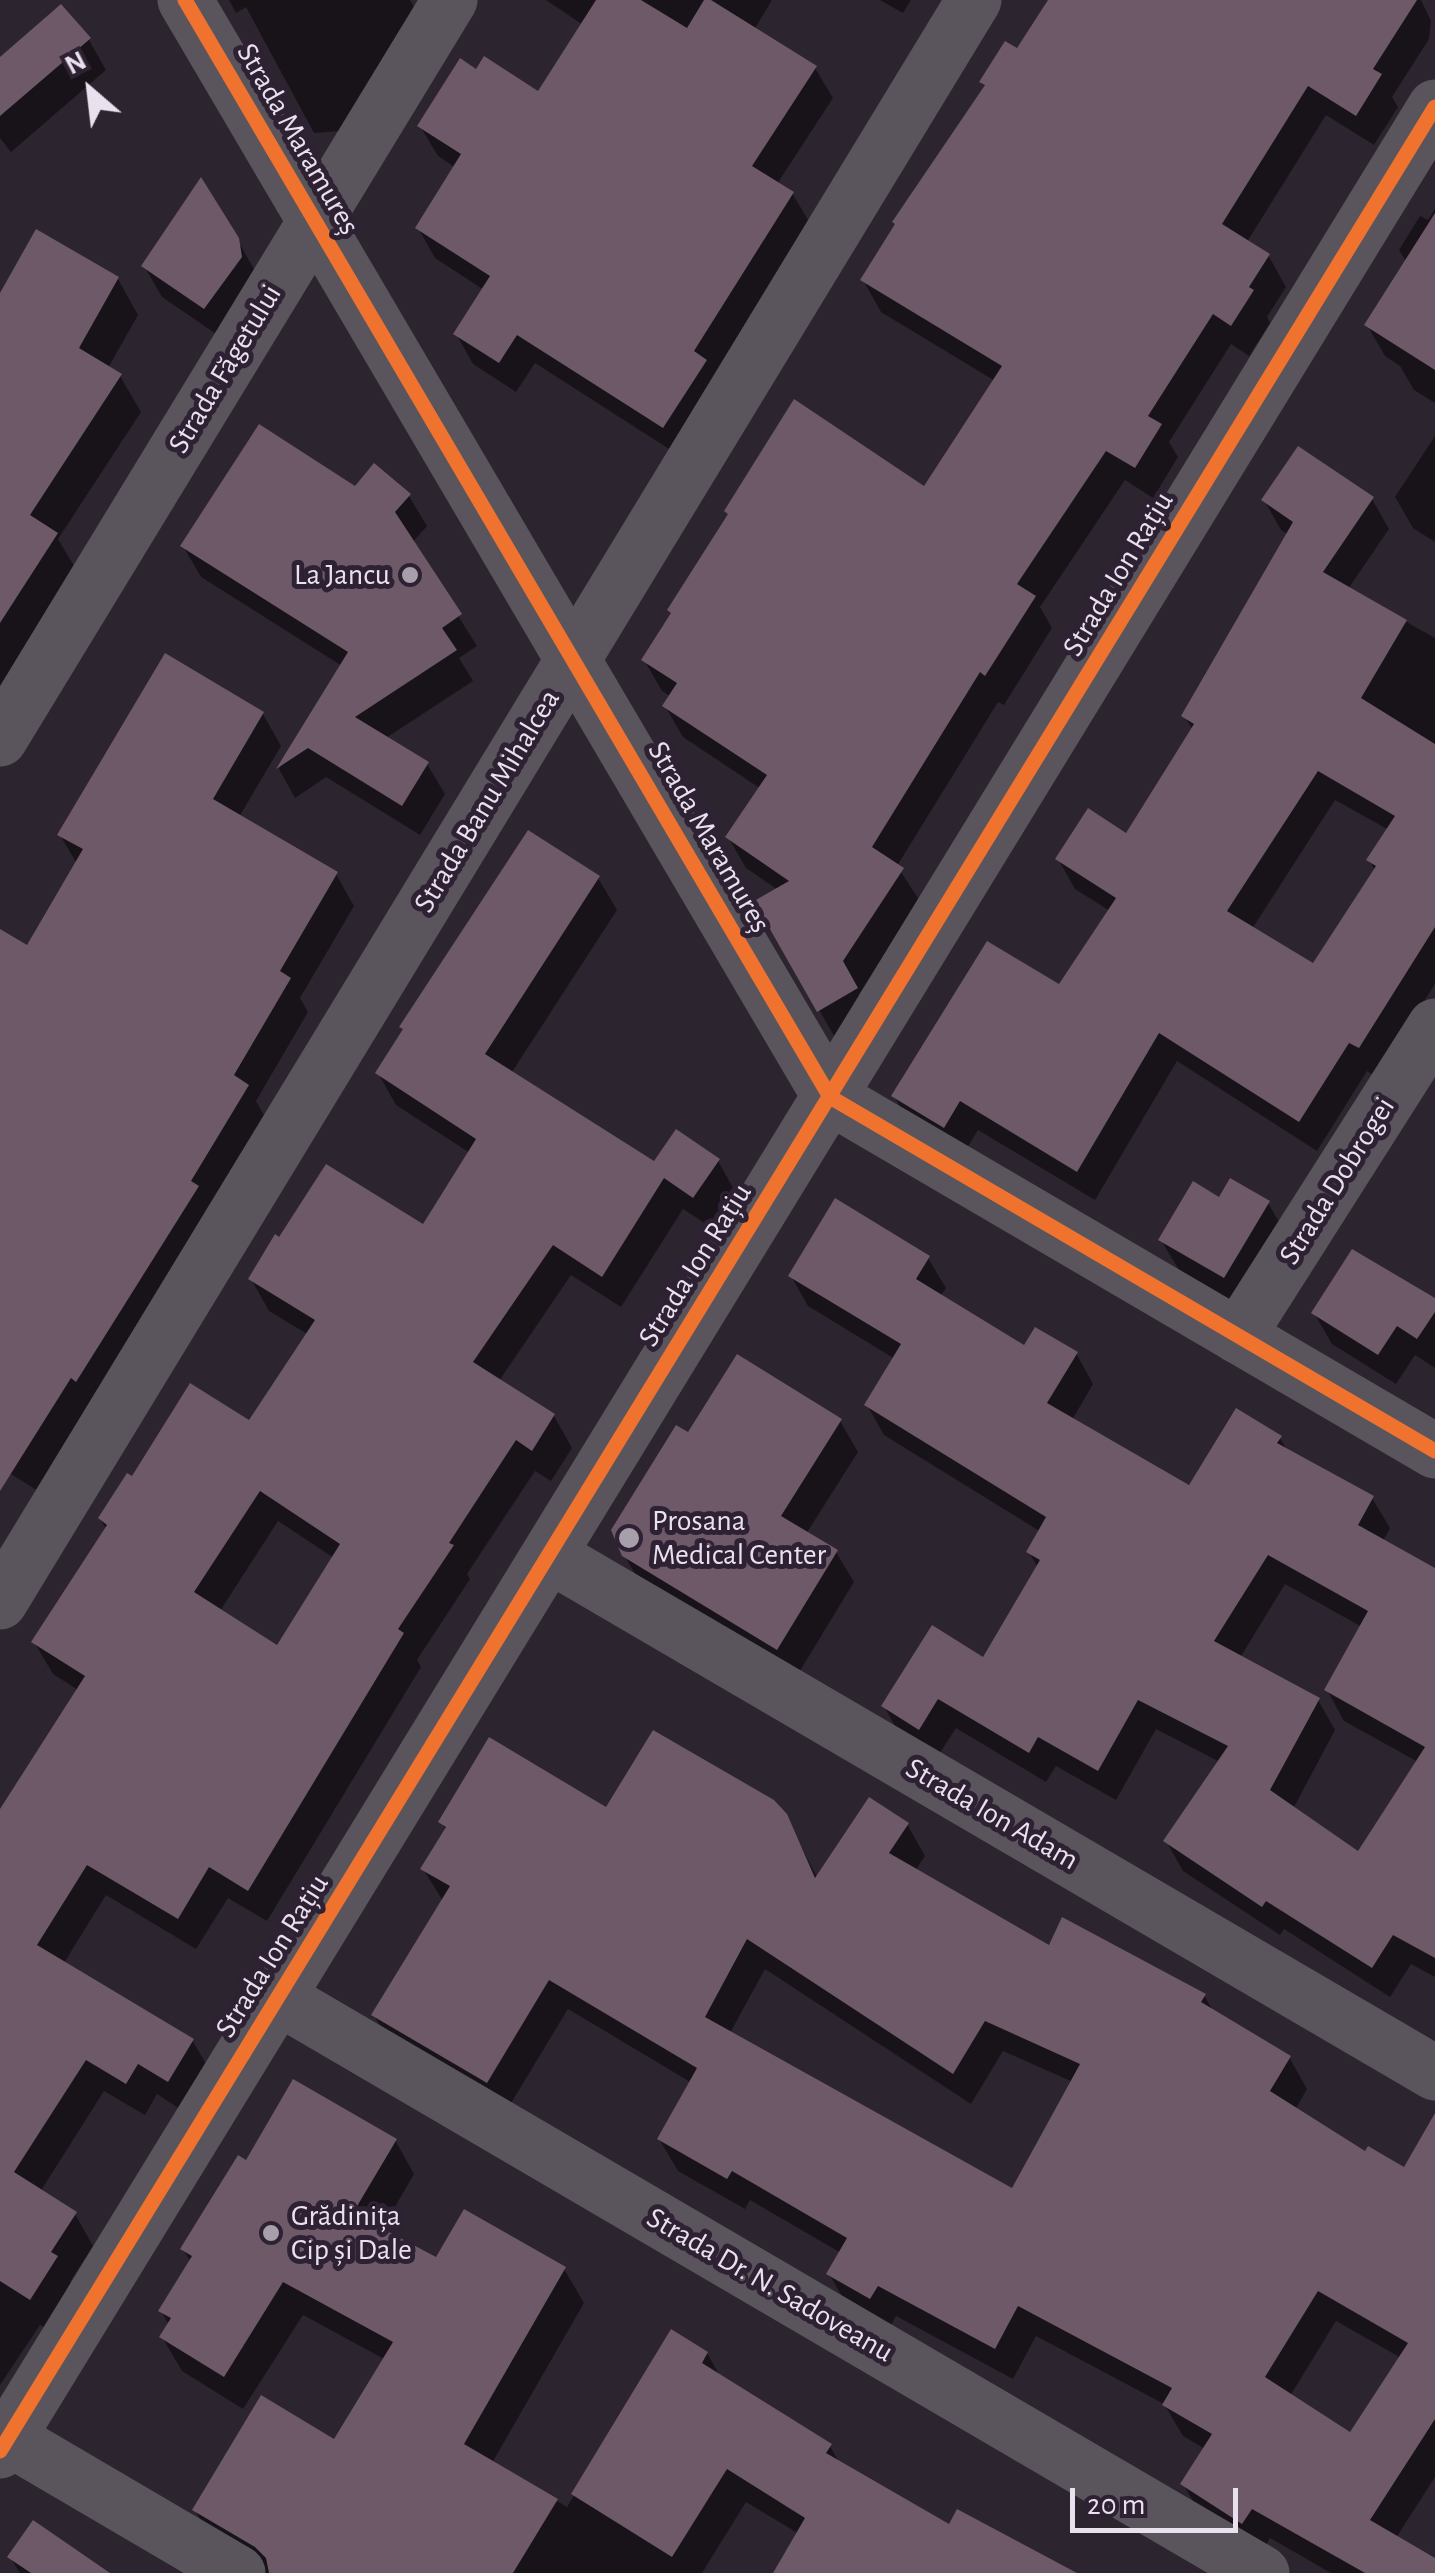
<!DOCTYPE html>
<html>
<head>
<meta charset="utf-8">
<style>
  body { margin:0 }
  #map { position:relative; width:1435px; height:2573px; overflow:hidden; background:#2c252f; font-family:"Alegreya Sans",sans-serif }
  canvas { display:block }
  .north { position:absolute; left:40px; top:40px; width:100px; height:100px; -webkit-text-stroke:8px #2e2133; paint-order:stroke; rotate:332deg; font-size:28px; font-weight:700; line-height:40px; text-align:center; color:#e9e1ed }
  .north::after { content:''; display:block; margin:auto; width:35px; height:45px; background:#e9e1ed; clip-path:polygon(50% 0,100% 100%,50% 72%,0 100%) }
  .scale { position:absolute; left:1070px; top:2488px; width:168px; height:45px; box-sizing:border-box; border:5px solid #e9e1ed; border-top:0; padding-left:12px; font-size:30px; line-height:35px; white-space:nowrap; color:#e9e1ed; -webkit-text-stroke:8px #2e2133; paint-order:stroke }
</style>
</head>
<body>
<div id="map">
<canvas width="1435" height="2573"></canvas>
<div class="north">N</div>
<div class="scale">20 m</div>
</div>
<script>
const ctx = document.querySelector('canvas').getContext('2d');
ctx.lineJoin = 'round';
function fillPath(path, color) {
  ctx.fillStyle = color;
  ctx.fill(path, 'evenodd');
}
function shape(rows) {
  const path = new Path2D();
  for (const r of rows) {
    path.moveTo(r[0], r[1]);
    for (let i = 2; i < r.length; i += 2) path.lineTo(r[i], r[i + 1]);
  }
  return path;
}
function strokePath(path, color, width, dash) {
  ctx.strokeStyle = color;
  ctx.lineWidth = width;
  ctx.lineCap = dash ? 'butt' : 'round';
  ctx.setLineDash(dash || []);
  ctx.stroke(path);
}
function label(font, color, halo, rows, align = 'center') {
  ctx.font = font + ' "Alegreya Sans",sans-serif';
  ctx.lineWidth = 10;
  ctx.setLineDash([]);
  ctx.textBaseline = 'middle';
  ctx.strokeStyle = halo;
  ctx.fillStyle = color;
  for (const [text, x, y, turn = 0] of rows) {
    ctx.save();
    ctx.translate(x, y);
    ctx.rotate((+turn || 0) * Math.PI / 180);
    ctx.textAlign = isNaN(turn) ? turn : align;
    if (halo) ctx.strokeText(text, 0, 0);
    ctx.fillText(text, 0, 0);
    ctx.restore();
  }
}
const shadow = shape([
  [229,0,410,0,415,9,352,130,314,133,246,7,236,13],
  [546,0,772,0,754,30,815,68,833,98,777,184,792,193,810,223,680,456,535,363,516,392,473,364,456,334,484,290,435,258,418,228,456,168,438,156,420,126,477,72,539,94,583,25],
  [880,0,911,0,903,13],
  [1051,0,1421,0,1431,21,1429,39,1392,97,1398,107,1374,145,1326,115,1247,242,1268,255,1286,287,1267,317,1270,323,1249,356,1231,344,1169,442,1178,457,1153,498,1125,480,1040,607,1052,628,1004,705,998,702,897,866,920,901,859,994,874,1020,837,1041,757,902,778,890,746,868,728,837,761,789,683,737,665,706,671,697,662,691,644,660,925,489,995,381,881,312,863,280,986,88,982,82,1018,52],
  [61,8,89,40,106,70,11,152,0,138,0,60],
  [1435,209,1435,403,1414,390,1400,366,1385,356,1367,325,1407,263,1399,250,1420,216,1428,220],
  [237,239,255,271,222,338,162,297,144,266],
  [118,279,138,315,108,368,120,376,141,412,58,539,77,571,0,703,0,298],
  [1435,436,1435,542,1413,528,1395,497],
  [355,489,409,496,427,526,412,543,477,646,459,658,473,681,386,738,427,764,445,794,420,835,326,777,295,798,279,769,342,666,201,577,183,546],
  [1372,499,1389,529,1348,589,1435,638,1435,984,1376,1077,1367,1071,1317,1151,1177,1061,1095,1200,978,1130,962,1156,911,1126,894,1096,1059,988,1110,911,1075,889,1058,859,1127,836,1193,730,1184,716,1289,535,1281,530,1264,500],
  [1335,800,1389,830,1369,860,1376,872,1314,967,1252,929],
  [263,714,281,746,239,817,336,874,354,906,300,998,308,1012,256,1101,266,1119,38,1491,0,1467,0,932,28,949,77,864,60,835],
  [598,878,617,910,512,1072,654,1164,718,1161,736,1193,712,1228,683,1209,621,1307,571,1275,499,1381,554,1416,572,1448,551,1481,535,1471,467,1574,470,1579,417,1660,421,1667,267,1921,228,1898,196,1949,106,1895,64,1963,192,2040,211,2072,186,2113,157,2094,145,2115,104,2091,40,2192,75,2214,93,2246,70,2282,75,2290,49,2330,40,2325,0,2385,0,1814,78,1690,53,1674,34,1642,107,1530,100,1519,132,1480,250,1423,309,1335,269,1311,251,1279,424,1227,470,1153,396,1105,378,1073],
  [278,1521,334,1558,278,1649,220,1611],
  [1220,1200,1268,1203,1286,1234,1242,1307,1179,1270,1161,1240],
  [928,1258,946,1288,940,1297,1025,1348,1076,1353,1093,1384,1072,1420,1190,1489,1280,1438,1288,1452,1372,1498,1390,1528,1383,1541,1435,1571,1435,1977,1411,1964,1390,1997,1284,1929,1280,1935,1183,1871,1166,1841,1220,1762,1156,1729,1116,1800,1056,1766,1046,1782,956,1728,936,1759,901,1737,884,1706,983,1660,1038,1568,1029,1552,1041,1532,884,1435,867,1405,895,1359,808,1306,791,1276],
  [1285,1584,1362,1627,1327,1690,1344,1721,1418,1762,1359,1854,1293,1809,1335,1730,1318,1700,1240,1658],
  [1435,1301,1435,1368,1415,1355,1396,1384,1332,1344,1314,1313],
  [840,1421,858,1452,806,1534,836,1552,854,1582,795,1679,642,1586,624,1555,689,1435],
  [607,1810,785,1815,818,1879,907,1824,925,1856,915,1871,1050,1948,1204,1995,1214,2013,1289,2057,1307,2089,1295,2110,1366,2155,1405,2170,1435,2170,1435,2477,1396,2538,1435,2568,1435,2573,1331,2573,1270,2538,1261,2553,1201,2515,1183,2484,1205,2449,1183,2436,1164,2404,1036,2336,1013,2379,896,2316,889,2329,847,2305,829,2274,841,2253,750,2200,745,2209,678,2171,659,2139,692,2083,568,2009,505,2113,392,2047,374,2015,443,1901,423,1869,447,1831,441,1822],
  [765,1969,971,2104,1003,2051,1073,2082,1013,2192,730,2033],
  [1336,2321,1401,2358,1351,2435,1290,2396],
  [395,2140,414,2174,381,2231,437,2261,564,2269,584,2303,492,2463,567,2507,671,2333,707,2353,721,2378,830,2446,840,2464,950,2527,1071,2573,776,2573,799,2534,746,2502,702,2573,264,2573,214,2544,195,2510,335,2443,386,2360,303,2315,243,2409,182,2371,162,2337,169,2325,161,2311,191,2263,183,2249,247,2164],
  [10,2557,106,2573,20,2573]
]);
const building = shape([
  [596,0,641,0,687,28,704,0,711,0,817,66,752,166,794,192,694,351,707,360,663,428,517,335,499,363,453,334,490,276,415,228,461,154,417,126,460,58,476,69,484,56,538,91],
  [1048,0,1417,0,1373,69,1382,74,1356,116,1308,86,1222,224,1270,254,1249,287,1254,290,1231,326,1213,314,1148,416,1162,424,1135,468,1106,451,1017,584,1036,596,985,676,980,672,872,847,904,868,843,961,858,988,817,1012,754,901,789,881,725,837,767,775,662,706,677,683,641,660,671,613,667,610,728,514,724,511,794,399,924,486,1002,366,860,280,895,224,892,222,985,85,979,82,1005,41,1017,48],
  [61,4,91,38,0,116,0,57],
  [201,177,239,238,242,257,204,309,141,266],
  [1435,213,1435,370,1364,325],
  [36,229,119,277,79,348,122,374,30,515,58,533,0,623,0,293],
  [259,424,355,486,374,463,411,494,395,512,462,614,442,628,457,650,355,717,429,762,402,806,308,748,276,769,348,652,180,546],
  [1298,446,1374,497,1323,572,1407,620,1361,698,1435,744,1435,927,1359,1048,1349,1043,1299,1122,1159,1033,1077,1172,960,1101,944,1128,891,1096,987,941,1059,984,1116,898,1055,859,1088,808,1126,833,1194,724,1181,716,1293,522,1261,500],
  [1318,771,1395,816,1366,860,1376,866,1313,963,1227,911],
  [165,653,264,712,213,799,338,872,280,971,291,978,234,1075,249,1085,191,1181,199,1186,76,1382,71,1378,0,1491,0,929,27,945,83,849,57,835],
  [528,830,600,876,485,1054,654,1161,676,1129,720,1159,693,1198,664,1178,602,1277,553,1245,473,1362,555,1414,532,1451,516,1440,449,1543,454,1545,398,1629,404,1633,248,1891,209,1867,178,1919,87,1865,37,1945,194,2039,168,2082,138,2064,126,2084,86,2060,14,2172,77,2212,51,2252,58,2256,30,2300,0,2281,0,1809,85,1676,31,1642,107,1525,98,1518,127,1473,132,1476,190,1383,249,1420,315,1320,248,1279,275,1234,279,1237,326,1164,423,1224,476,1139,375,1073,403,1029,399,1027],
  [260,1491,340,1544,277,1645,194,1592],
  [1230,1178,1270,1201,1224,1278,1158,1240,1193,1181,1219,1197],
  [835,1198,930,1256,916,1279,1024,1345,1035,1327,1078,1352,1047,1403,1189,1485,1236,1408,1282,1436,1277,1443,1374,1496,1358,1525,1435,1568,1435,1958,1393,1935,1372,1968,1266,1901,1262,1907,1163,1841,1228,1746,1138,1700,1098,1771,1038,1737,1029,1753,938,1699,919,1730,881,1706,932,1625,983,1657,1040,1560,1026,1552,1046,1517,864,1405,901,1344,788,1276],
  [1268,1555,1368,1611,1324,1690,1425,1747,1358,1851,1270,1790,1320,1698,1214,1641],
  [1352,1249,1435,1298,1435,1312,1417,1339,1397,1326,1378,1355,1311,1313],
  [737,1354,842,1419,781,1516,838,1550,777,1650,622,1556,611,1530,676,1425,688,1432],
  [653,1730,774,1800,787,1814,815,1878,869,1797,909,1823,889,1853,1049,1945,1062,1917,1206,1994,1201,2002,1291,2056,1270,2091,1365,2151,1368,2146,1404,2167,1435,2113,1435,2419,1370,2520,1435,2558,1435,2573,1365,2573,1252,2509,1242,2524,1180,2484,1212,2434,1162,2405,1172,2388,1018,2306,995,2349,878,2286,870,2299,826,2274,847,2238,732,2171,727,2179,657,2139,697,2068,549,1980,487,2083,371,2015,450,1886,420,1869,446,1827,438,1822,489,1737,606,1807],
  [747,1939,953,2074,985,2021,1080,2064,1012,2188,705,2017],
  [1318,2291,1408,2343,1350,2432,1265,2377],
  [293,2079,397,2139,353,2213,436,2257,464,2209,566,2267,464,2444,558,2499,513,2573,269,2573,266,2558,255,2547,192,2510,261,2395,334,2439,393,2342,283,2282,224,2377,159,2337,171,2318,158,2311,192,2256,180,2249,238,2155,246,2160],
  [671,2329,708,2352,702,2363,832,2444,826,2453,949,2524,957,2509,1077,2573,773,2573,805,2518,727,2469,672,2557,571,2494],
  [33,2520,110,2573,31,2573,7,2557]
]);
const street = shape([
  [0,739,450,0],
  [1238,1336,1435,1026],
  [549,1555,1435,2073],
  [0,1602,974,0],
  [279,1998,1262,2573],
  [8,2438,238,2573]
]);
const secondary = shape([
  [185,0,830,1097,1435,1451],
  [0,2451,1435,107]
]);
const cycleway = shape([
  [185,0,830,1097,1435,1451],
  [0,2451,1435,107]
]);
const markers = [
  [410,575,10,"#a79faa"],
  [629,1538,12,"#a79faa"],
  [271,2233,10,"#a79faa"]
];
const streetNames = [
  ["Strada Maramureș",298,139,60],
  ["Strada Făgetului",225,369,-59],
  ["Strada Ion Rațiu",1118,574,-59],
  ["Strada Banu Mihalcea",487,801,-59],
  ["Strada Maramureș",709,837,60],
  ["Strada Dobrogei",1337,1181,-58],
  ["Strada Ion Rațiu",695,1265,-58],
  ["Strada Ion Adam",992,1814,30],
  ["Strada Ion Rațiu",272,1956,-58],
  ["Strada Dr. N. Sadoveanu",770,2285,30]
];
const poiNames = [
  ["La Jancu",390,575,"right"],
  ["Prosana",652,1521],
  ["Medical Center",652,1555],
  ["Grădinița",291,2216],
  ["Cip și Dale",291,2250]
];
fillPath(shadow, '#0007');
fillPath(building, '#6d5968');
strokePath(street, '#5a555c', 55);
strokePath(secondary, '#5a555c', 55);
strokePath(cycleway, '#ef722f', 15);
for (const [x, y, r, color] of markers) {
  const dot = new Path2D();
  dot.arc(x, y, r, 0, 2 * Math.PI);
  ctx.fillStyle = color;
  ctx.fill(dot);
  strokePath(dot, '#2e2133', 4);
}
label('30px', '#e9e1ed', '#2e2133', streetNames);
label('30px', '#e9e1ed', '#2e2133', poiNames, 'left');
</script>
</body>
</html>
